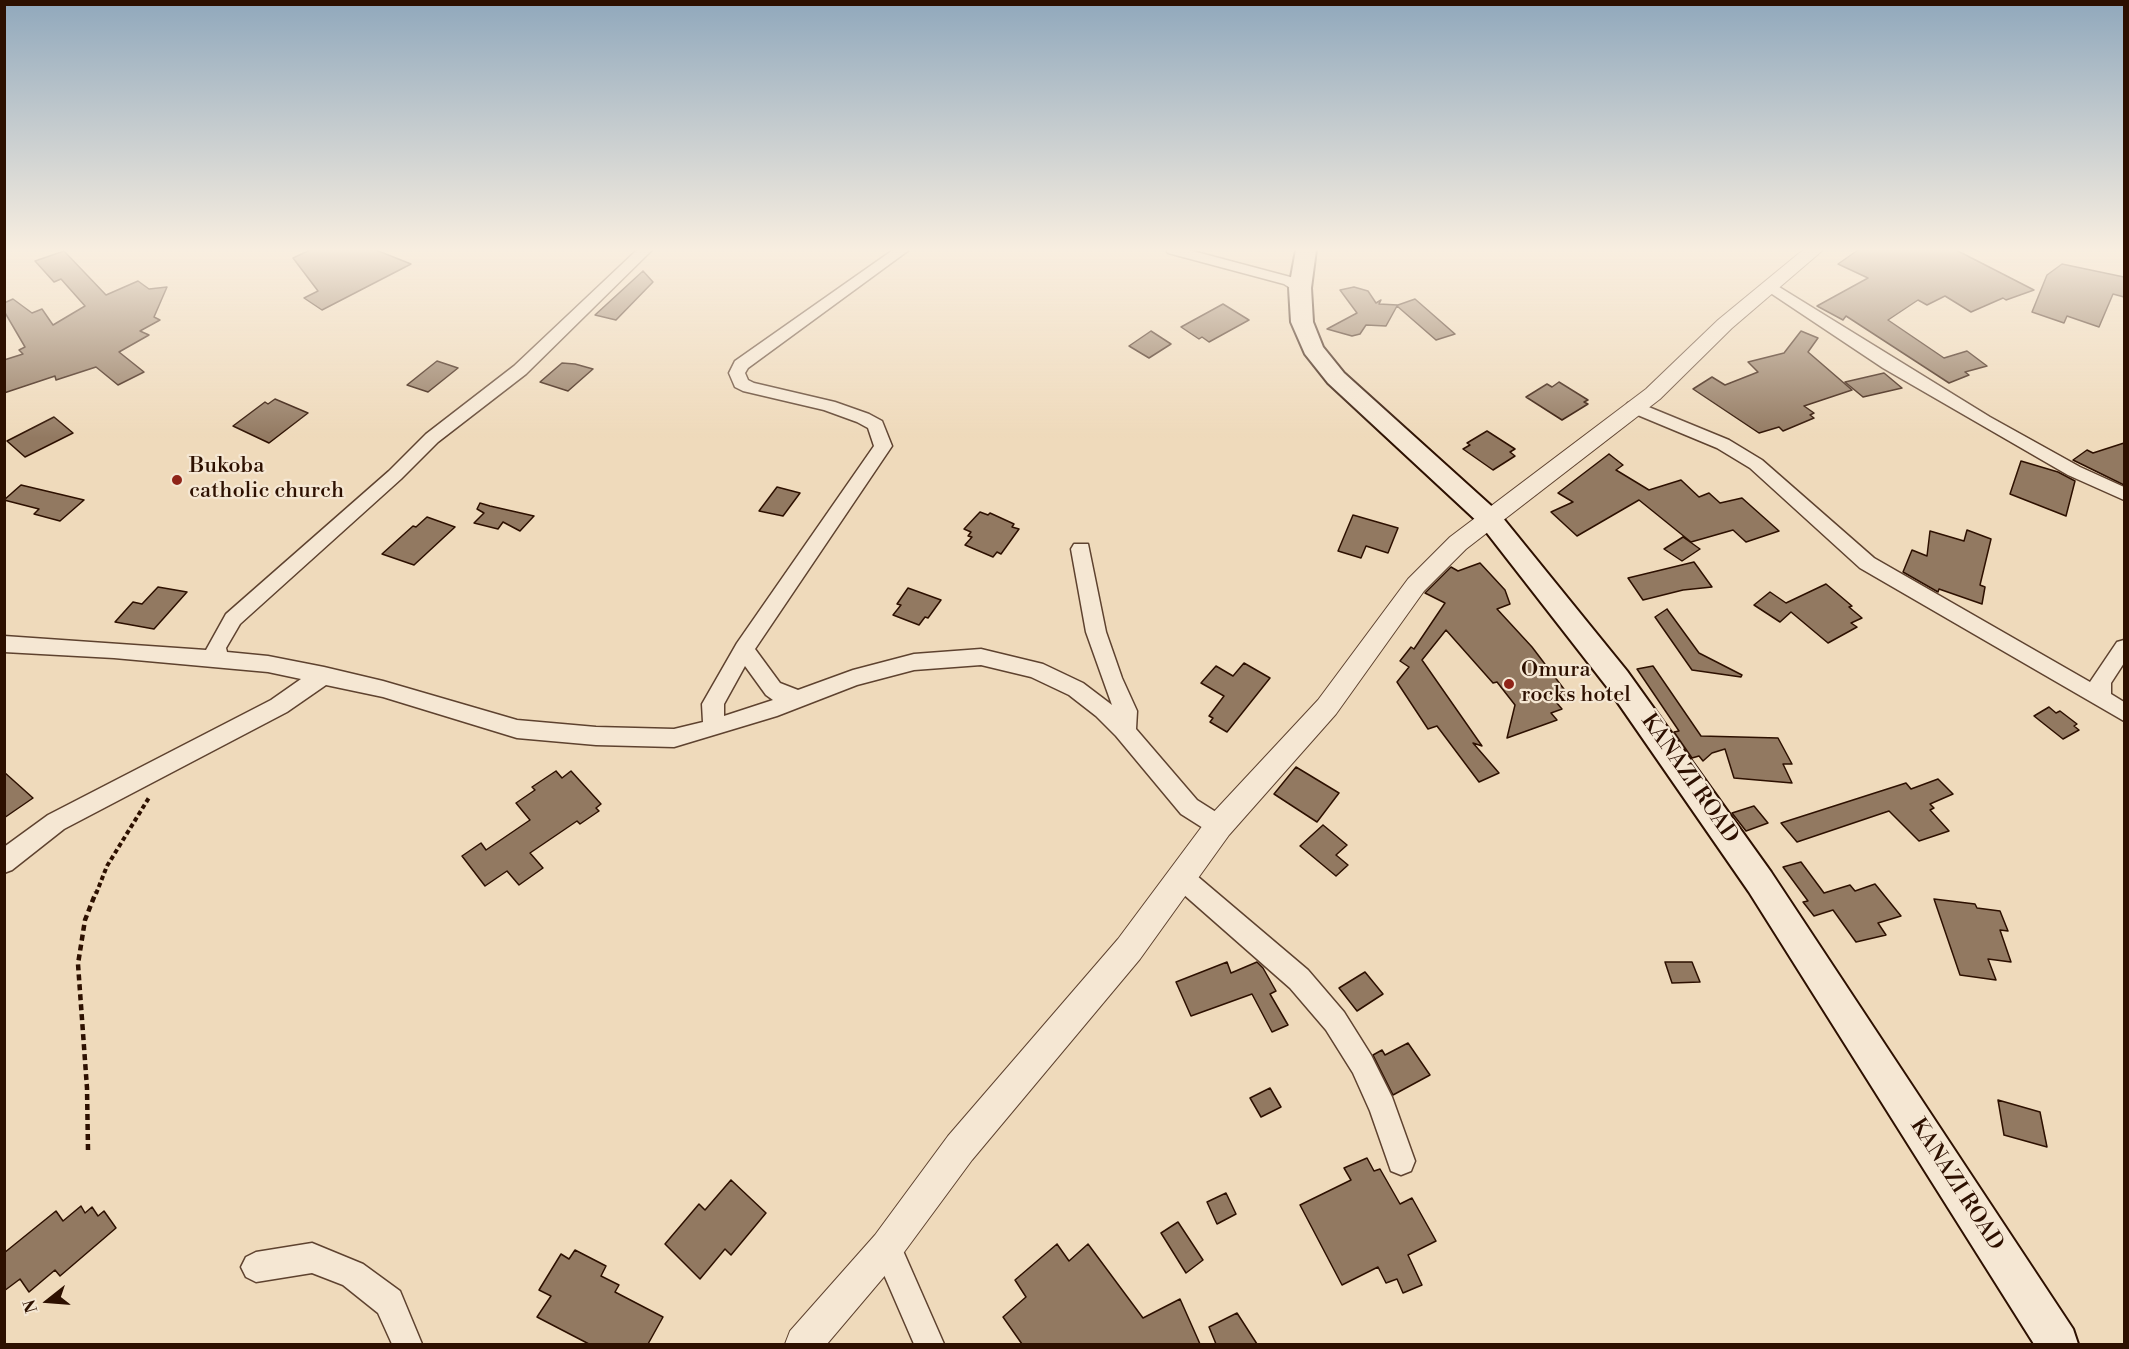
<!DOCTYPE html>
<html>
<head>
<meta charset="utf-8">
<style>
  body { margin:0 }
  #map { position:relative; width:2129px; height:1349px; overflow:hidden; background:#efdabb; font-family:"Libre Bodoni",serif }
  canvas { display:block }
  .frame { position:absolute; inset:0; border:6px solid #2d1000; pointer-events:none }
  .north { position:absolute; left:18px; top:1271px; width:60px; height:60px; -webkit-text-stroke:4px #f5e7d3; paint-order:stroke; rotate:253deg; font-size:16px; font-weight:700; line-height:24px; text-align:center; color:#2d1000 }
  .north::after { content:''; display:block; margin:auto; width:21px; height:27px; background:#2d1000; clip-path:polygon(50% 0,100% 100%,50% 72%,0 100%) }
</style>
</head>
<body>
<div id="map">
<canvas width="2129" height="1349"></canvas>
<div class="frame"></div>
<div class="north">N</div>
</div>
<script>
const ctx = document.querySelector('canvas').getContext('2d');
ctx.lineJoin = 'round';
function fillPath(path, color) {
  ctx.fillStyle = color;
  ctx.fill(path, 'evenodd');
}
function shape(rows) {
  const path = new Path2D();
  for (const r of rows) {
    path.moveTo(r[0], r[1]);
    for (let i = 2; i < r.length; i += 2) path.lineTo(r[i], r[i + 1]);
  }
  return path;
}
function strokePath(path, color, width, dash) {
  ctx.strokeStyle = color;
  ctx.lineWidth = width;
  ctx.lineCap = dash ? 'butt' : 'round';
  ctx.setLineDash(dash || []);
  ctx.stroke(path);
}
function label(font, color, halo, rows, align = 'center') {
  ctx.font = font + ' "Libre Bodoni",serif';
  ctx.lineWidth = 4.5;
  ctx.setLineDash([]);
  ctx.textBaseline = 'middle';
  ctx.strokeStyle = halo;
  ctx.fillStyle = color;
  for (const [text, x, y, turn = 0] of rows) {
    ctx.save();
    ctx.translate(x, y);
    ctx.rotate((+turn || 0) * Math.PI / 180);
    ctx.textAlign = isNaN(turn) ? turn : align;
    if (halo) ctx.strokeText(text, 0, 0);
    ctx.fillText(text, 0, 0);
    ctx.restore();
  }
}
const building = shape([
  [310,250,376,250,411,264,322,310,304,298,318,291,293,258,310,250],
  [1858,250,1956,250,2034,290,2006,300,2003,298,1971,312,1945,296,1927,305,1918,300,1888,320,1944,358,1967,351,1987,366,1965,372,1969,375,1949,383,1846,316,1843,320,1817,306,1868,278,1838,264,1858,250],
  [64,251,106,295,138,281,149,289,167,287,154,317,160,320,140,331,149,335,119,352,144,372,118,385,96,367,56,380,55,376,4,393,4,360,23,354,19,350,25,347,4,311,4,303,13,299,32,313,42,309,53,325,85,306,61,279,54,282,35,261,64,251],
  [2062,264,2124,277,2124,297,2113,294,2099,327,2067,316,2064,323,2032,312,2047,275,2062,264],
  [643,271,653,282,616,320,595,315,643,271],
  [1354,287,1368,291,1376,303,1381,300,1379,304,1398,305,1415,299,1455,334,1436,340,1397,306,1386,326,1366,325,1360,334,1352,336,1327,329,1357,313,1340,290,1354,287],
  [1223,304,1249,320,1209,342,1202,337,1199,339,1181,327,1223,304],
  [1151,331,1171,344,1149,358,1129,346,1151,331],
  [1801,331,1818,338,1808,352,1852,390,1804,406,1814,413,1810,415,1814,418,1783,431,1779,427,1759,433,1693,389,1712,377,1725,385,1758,372,1748,362,1784,353,1801,331],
  [437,361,458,368,428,392,407,385,437,361],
  [562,363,575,364,593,369,568,391,540,382,562,363],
  [1884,373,1902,388,1863,397,1845,382,1884,373],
  [1559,382,1588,400,1584,402,1588,404,1562,420,1526,397,1547,384,1552,387,1559,382],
  [275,399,308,413,269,443,233,426,265,402,268,404,275,399],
  [54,417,73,433,25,457,7,441,54,417],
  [1487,431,1515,449,1510,452,1515,456,1493,470,1463,449,1470,445,1467,443,1487,431],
  [2124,443,2124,485,2073,460,2087,450,2093,453,2124,443],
  [1609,454,1623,465,1616,470,1649,490,1681,480,1699,497,1709,493,1720,503,1742,498,1779,531,1746,542,1733,530,1691,542,1639,500,1577,536,1551,512,1573,502,1558,493,1609,454],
  [2021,461,2058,472,2075,481,2066,516,2010,494,2021,461],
  [21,485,84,500,60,521,34,514,39,509,4,500,21,485],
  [777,487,800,493,783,516,759,511,777,487],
  [480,503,490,506,534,516,520,531,503,522,498,529,474,523,484,513,477,509,480,503],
  [980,512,988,515,990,513,1014,524,1012,527,1019,529,1001,554,997,552,993,557,965,545,972,537,968,536,971,532,964,529,980,512],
  [1353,515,1398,528,1388,553,1366,546,1361,558,1338,551,1353,515],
  [427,517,455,527,414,565,382,554,413,526,416,527,427,517],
  [1967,530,1991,539,1980,585,1985,587,1982,604,1939,589,1938,592,1903,572,1912,550,1927,556,1930,531,1964,541,1967,530],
  [1683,537,1700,549,1682,561,1664,549,1683,537],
  [1694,562,1712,587,1683,590,1643,600,1628,578,1694,562],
  [1480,563,1505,590,1510,604,1497,609,1532,647,1570,697,1556,702,1562,709,1551,713,1557,720,1507,738,1515,705,1497,682,1493,683,1446,630,1422,660,1482,746,1473,743,1499,773,1479,782,1437,726,1428,729,1397,682,1409,667,1400,661,1411,647,1414,649,1445,603,1425,593,1451,567,1458,571,1480,563],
  [1826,584,1852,606,1849,607,1862,618,1851,623,1857,627,1828,643,1791,612,1780,622,1754,605,1770,592,1786,603,1826,584],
  [158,587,187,592,154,629,115,622,133,602,142,604,158,587],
  [908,588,941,600,928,618,925,617,919,625,893,615,901,605,897,604,908,588],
  [1667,609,1699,653,1742,675,1741,677,1692,670,1655,617,1667,609],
  [1244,663,1270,678,1227,732,1210,722,1213,718,1209,716,1224,696,1201,683,1216,666,1233,676,1244,663],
  [1653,666,1701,736,1778,738,1792,764,1783,764,1792,783,1734,778,1725,749,1712,753,1703,761,1699,756,1692,758,1674,732,1679,731,1637,669,1653,666],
  [2049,707,2056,713,2060,711,2077,724,2074,726,2079,730,2063,739,2034,716,2049,707],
  [1296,767,1339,793,1317,822,1274,794,1296,767],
  [556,771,562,778,571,771,601,804,596,808,599,811,580,824,577,821,530,853,543,868,519,885,507,871,485,886,462,856,481,843,486,850,530,820,516,803,535,790,532,787,556,771],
  [4,772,33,798,4,818,4,772],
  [1938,779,1953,794,1930,804,1934,808,1930,810,1949,831,1919,841,1889,811,1797,842,1781,823,1906,783,1911,789,1938,779],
  [1754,806,1768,823,1746,831,1732,813,1754,806],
  [1323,825,1347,845,1336,855,1348,865,1336,876,1300,846,1323,825],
  [1801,862,1824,893,1850,885,1855,891,1875,884,1901,916,1878,923,1886,935,1856,942,1833,910,1814,916,1803,902,1808,901,1783,867,1801,862],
  [1934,899,1975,904,1977,908,2000,911,2008,931,2000,930,2011,962,1988,959,1996,980,1960,975,1934,899],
  [1227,962,1231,973,1257,962,1263,968,1276,991,1270,994,1288,1025,1272,1032,1252,994,1191,1016,1176,982,1227,962],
  [1665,962,1692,962,1700,982,1672,983,1665,962],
  [1365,972,1383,994,1357,1011,1339,988,1365,972],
  [1408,1043,1430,1075,1393,1095,1373,1055,1382,1050,1385,1055,1408,1043],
  [1270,1088,1281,1107,1261,1117,1250,1098,1270,1088],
  [1998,1100,2040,1112,2047,1147,2004,1135,1998,1100],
  [1367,1158,1374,1171,1380,1169,1400,1204,1412,1198,1436,1241,1408,1255,1422,1285,1403,1293,1397,1279,1386,1283,1378,1267,1342,1285,1300,1205,1351,1180,1344,1168,1367,1158],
  [731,1180,766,1213,731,1255,725,1249,700,1279,665,1244,699,1204,705,1210,731,1180],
  [1226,1193,1236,1214,1217,1224,1207,1202,1226,1193],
  [81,1206,85,1213,92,1207,98,1216,104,1211,116,1228,60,1276,55,1270,29,1292,20,1279,4,1291,4,1253,56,1211,63,1221,81,1206],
  [1178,1222,1203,1260,1186,1273,1161,1233,1178,1222],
  [1057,1244,1069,1261,1088,1244,1143,1318,1180,1299,1200,1344,1022,1344,1003,1317,1026,1297,1015,1280,1057,1244],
  [575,1250,606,1266,601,1276,619,1285,615,1292,663,1317,648,1344,589,1344,537,1317,551,1296,539,1290,561,1254,569,1259,575,1250],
  [1237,1313,1257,1344,1216,1344,1209,1327,1237,1313]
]);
const pathFar1 = shape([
  [96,894,107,866,150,796]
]);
const path = shape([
  [88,1150,87,1088,78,964,85,920,96,892]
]);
const minor = shape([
  [637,250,652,250,526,374,438,442,401,479,240,624,226,648,227,652,268,656,324,667,383,681,517,720,596,727,674,729,703,722,702,704,737,643,874,446,868,428,857,422,824,410,743,391,735,387,729,373,735,361,893,250,909,250,748,368,745,373,748,380,754,383,835,402,869,414,882,421,892,446,755,649,780,683,798,690,853,670,914,654,981,649,1043,664,1083,683,1112,705,1086,632,1071,549,1074,544,1088,544,1106,632,1122,678,1137,711,1136,729,1197,800,1227,819,1231,826,1227,833,1219,836,1211,833,1181,814,1116,736,1096,716,1069,695,1031,677,981,665,914,670,857,685,777,716,674,747,596,745,517,738,383,697,326,685,287,712,64,829,12,870,4,873,4,847,48,815,271,700,301,679,268,672,114,658,4,652,4,636,206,650,226,614,389,471,426,434,514,366,637,250],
  [745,666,766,695,773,700,724,716,724,704,745,666],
  [1166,250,1189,250,1294,278,1308,288,1300,293,1295,291,1284,284,1168,253,1166,250],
  [1771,282,1990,417,2080,467,2124,487,2124,500,2068,475,1883,368,1766,290,1763,287,1766,284,1771,282],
  [1634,401,1729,440,1762,460,1874,558,2090,682,2117,642,2124,640,2124,663,2111,683,2111,694,2124,702,2124,721,1860,568,1750,468,1717,448,1628,411,1625,407,1628,403,1634,401],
  [1182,867,1190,870,1308,970,1344,1012,1371,1055,1392,1097,1415,1161,1411,1171,1401,1175,1391,1171,1370,1111,1353,1073,1326,1030,1290,988,1174,886,1170,878,1174,870,1182,867],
  [887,1232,897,1237,944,1344,914,1344,872,1247,877,1237,887,1232],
  [312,1243,363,1264,400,1291,422,1344,392,1344,378,1313,343,1285,312,1273,256,1282,246,1277,241,1267,246,1257,256,1252,312,1243]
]);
const tertiary = shape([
  [1803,250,1823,250,1732,328,1660,399,1466,549,1424,591,1336,714,1229,835,1140,959,972,1160,899,1259,827,1344,785,1344,790,1331,875,1235,948,1136,1118,939,1209,817,1318,700,1408,579,1450,537,1646,389,1718,320,1803,250]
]);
const secondary = shape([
  [1296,250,1316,250,1311,288,1313,322,1323,347,1344,373,1498,512,1627,671,1771,872,2073,1329,2078,1344,2034,1344,1749,892,1607,687,1480,524,1328,383,1305,354,1291,322,1289,288,1296,250]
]);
const markers = [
  [177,480,6,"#8f2418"],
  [1509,684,6,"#8f2418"]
];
const poiNames = [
  ["Bukoba",189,467],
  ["catholic church",189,492],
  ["Omura",1521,671],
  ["rocks hotel",1521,696]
];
const streetNames = [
  ["KANAZI ROAD",1689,779,55],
  ["KANAZI ROAD",1956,1185,57]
];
fillPath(building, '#927961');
strokePath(building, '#2d1000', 1.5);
strokePath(minor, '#5e422f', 3);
strokePath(tertiary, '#5e422f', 2);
strokePath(secondary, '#2d1000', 4);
strokePath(pathFar1, '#2d1000', 4, [4.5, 3]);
strokePath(path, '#2d1000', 4.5, [6, 4]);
fillPath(minor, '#f5e7d3');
fillPath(tertiary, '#f5e7d3');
fillPath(secondary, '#f5e7d3');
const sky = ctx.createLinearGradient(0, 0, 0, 438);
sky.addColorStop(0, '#90a8bc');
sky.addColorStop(0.57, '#f8eee0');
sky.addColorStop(1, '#f8eee000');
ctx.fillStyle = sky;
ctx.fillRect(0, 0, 2129, 438);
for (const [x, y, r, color] of markers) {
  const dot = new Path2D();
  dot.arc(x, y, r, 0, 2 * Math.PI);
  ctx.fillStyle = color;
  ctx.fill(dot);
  strokePath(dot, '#f5e7d3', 2);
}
label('22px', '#2d1000', '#f5e7d3', poiNames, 'left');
label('22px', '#2d1000', '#f5e7d3', streetNames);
</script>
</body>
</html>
